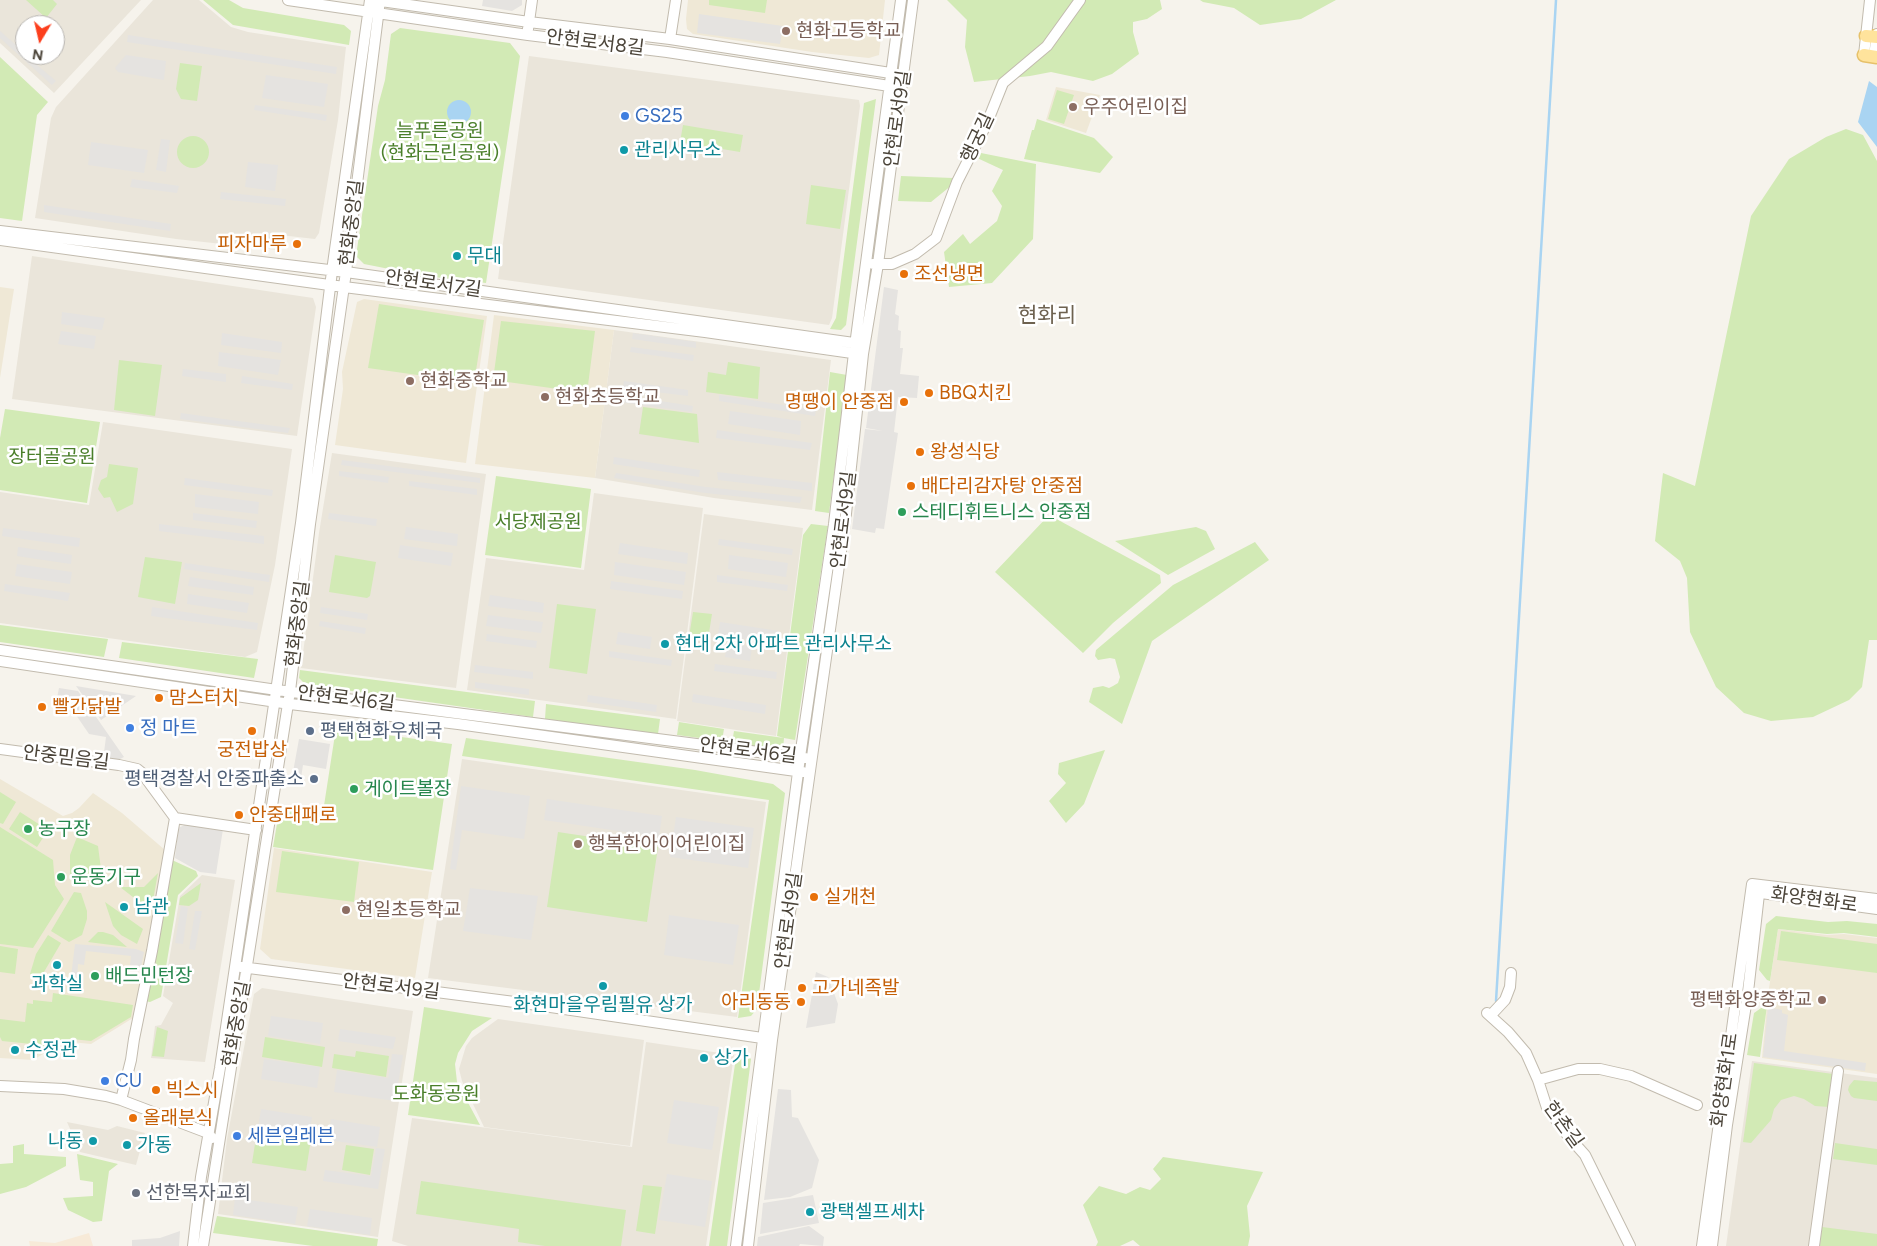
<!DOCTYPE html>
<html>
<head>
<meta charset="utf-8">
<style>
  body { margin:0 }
  #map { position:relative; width:1877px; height:1246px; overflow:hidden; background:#f6f3ec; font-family:Figtree,sans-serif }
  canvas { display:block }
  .north { position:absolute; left:15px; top:15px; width:50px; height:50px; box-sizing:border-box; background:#fff; border:1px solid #b7b4b0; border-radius:50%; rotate:189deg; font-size:14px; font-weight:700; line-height:20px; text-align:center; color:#4b4439 }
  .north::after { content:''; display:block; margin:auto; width:18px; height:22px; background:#fc3f1d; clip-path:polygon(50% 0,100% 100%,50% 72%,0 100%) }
</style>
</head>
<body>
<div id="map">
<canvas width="1877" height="1246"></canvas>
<div class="north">N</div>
</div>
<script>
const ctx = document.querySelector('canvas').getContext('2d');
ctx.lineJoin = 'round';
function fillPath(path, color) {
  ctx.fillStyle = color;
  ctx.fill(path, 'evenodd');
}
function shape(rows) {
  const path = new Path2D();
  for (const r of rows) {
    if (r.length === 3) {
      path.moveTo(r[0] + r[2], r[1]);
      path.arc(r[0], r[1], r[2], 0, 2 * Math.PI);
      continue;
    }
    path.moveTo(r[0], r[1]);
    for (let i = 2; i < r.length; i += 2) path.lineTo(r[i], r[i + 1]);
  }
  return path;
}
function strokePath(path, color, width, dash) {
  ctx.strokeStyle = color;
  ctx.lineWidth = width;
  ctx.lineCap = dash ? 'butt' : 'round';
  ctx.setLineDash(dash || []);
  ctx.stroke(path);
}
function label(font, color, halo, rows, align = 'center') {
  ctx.font = font + ' Figtree,"Noto Sans KR",sans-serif';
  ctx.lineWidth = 5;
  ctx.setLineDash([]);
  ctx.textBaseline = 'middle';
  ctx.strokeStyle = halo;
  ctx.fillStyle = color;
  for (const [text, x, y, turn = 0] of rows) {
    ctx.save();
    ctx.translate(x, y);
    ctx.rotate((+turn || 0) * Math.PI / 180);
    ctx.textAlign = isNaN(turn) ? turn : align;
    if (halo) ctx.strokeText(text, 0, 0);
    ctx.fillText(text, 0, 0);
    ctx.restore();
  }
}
const residential = shape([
  [0,0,141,0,54,93,0,43],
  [25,25,55,25,55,55,25,55],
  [153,0,199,0,231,27,248,32,346,47,338,120,319,233,315,239,280,235,278,250,176,239,35,218,51,118,56,107],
  [529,56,859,100,860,106,832,318,829,325,498,279],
  [32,256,313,298,316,307,297,436,12,399],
  [614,330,831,360,812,510,714,498,595,478],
  [103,422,292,449,275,565,257,652,245,657,0,623,0,492,89,505],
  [332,453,486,474,456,688,301,668,319,533],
  [594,493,703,508,676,719,467,690,486,558,584,570],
  [704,514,803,528,776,736,677,721],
  [462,759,766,802,737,1017,428,978],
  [202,875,235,880,205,1062,151,1058,155,1026,161,1025,173,1003,163,996,180,896],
  [262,988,413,1011,378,1237,218,1214,227,1139,254,994],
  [498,1019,644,1040,630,1146,484,1127,462,1081,459,1069,466,1046,472,1038],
  [646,1042,734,1055,706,1246,408,1246,392,1241,412,1118,632,1147],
  [1752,1061,1877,1078,1877,1246,1726,1246],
  [67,1122,108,1130,117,1126,145,1133,136,1165,80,1152]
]);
const commercial = shape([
  [89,1233,93,1246,30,1246,29,1241,55,1243]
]);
const education = shape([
  [688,0,885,0,879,55,869,58,812,52,693,34,687,29,686,19],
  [1056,87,1100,95,1086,133,1046,120],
  [0,287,14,289,0,378],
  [364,299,487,316,466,463,335,445,343,389,342,372,357,302],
  [494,315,614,330,595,478,475,464],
  [0,779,63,816,72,813,79,808,93,793,122,813,165,850,147,951,133,1018,91,1044,71,1042,58,1045,33,1060,0,1058],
  [274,848,432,872,415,978,271,959,260,949],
  [1778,929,1827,935,1844,934,1877,938,1877,1074,1762,1058,1768,995]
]);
const green = shape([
  [26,0,53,0,57,4,46,18],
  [203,0,229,0,243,8,344,25,351,31,349,45,233,25],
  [709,0,767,0,765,13,709,5],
  [947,0,1160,0,1162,9,1147,19,1133,22,1133,32,1139,54,1112,74,1093,81,1051,72,1030,76,974,82,965,47,967,20],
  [1200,0,1336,0,1301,19,1260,25,1234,8,1203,2],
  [400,28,510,43,520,56,486,283,425,276,364,264,356,256,378,106,385,80,391,34],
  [0,57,48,102,37,115,22,221,0,218],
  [180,63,202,66,197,101,181,99,176,89],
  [1057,90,1074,95,1064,124,1048,119],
  [876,99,846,325,841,330,830,329,836,318,864,103],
  [1037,119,1094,138,1113,157,1100,173,1024,159,1032,130,1034,130],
  [683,125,743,135,740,152,680,142],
  [1846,129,1863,135,1877,161,1877,640,1869,640,1862,687,1849,700,1813,717,1771,721,1744,713,1716,687,1690,632,1687,578,1680,561,1655,541,1663,473,1695,486,1751,216,1789,159,1826,137],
  [193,152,16],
  [981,153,1036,164,1033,239,992,283,949,287,944,252,963,234,970,244,997,221,1002,206,992,191,1003,170,975,157],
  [901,176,953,178,952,185,931,202,898,201],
  [811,185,846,190,840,229,806,224],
  [379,304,484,320,474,383,368,368],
  [501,321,595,331,587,393,493,380],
  [119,360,162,365,155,416,114,410],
  [728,362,760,367,758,399,706,392,708,372,726,375],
  [830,372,847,375,829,513,815,511],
  [643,407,697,414,699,443,639,434],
  [5,409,100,422,87,503,0,490,0,438],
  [109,464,138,468,133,504,117,512,110,497,104,498,98,489,101,480,107,477],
  [496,476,591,489,581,568,485,555],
  [1049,515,1160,575,1161,583,1113,623,1083,653,995,572],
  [811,524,828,526,795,740,784,738,783,750,732,743,734,731,784,738,777,736,803,535],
  [1196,527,1206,531,1215,549,1168,575,1115,541],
  [1255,542,1269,560,1152,641,1122,724,1089,702,1093,688,1103,686,1109,688,1113,686,1118,683,1120,677,1115,659,1110,658,1098,660,1095,656,1096,650,1173,585],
  [335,555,376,562,370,596,367,598,329,592],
  [145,557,182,562,175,604,138,597],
  [557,604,596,609,587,674,549,668],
  [693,612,712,614,708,639,689,637],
  [0,625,108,639,104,657,0,642],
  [122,642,258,659,254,678,119,658],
  [300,670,535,701,533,717,317,686,303,682,299,678],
  [546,704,660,719,658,734,545,719],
  [679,722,724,729,722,741,677,735],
  [336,728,452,744,433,870,273,847,280,806,323,812],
  [466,738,695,770,773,784,785,793,757,1009,751,1016,738,1018,769,800,462,756],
  [1105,750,1084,804,1066,823,1049,801,1066,783,1058,774,1059,763],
  [0,792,16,802,3,824,0,823],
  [20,812,48,830,37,847,9,829],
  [0,827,53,860,55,885,64,899,33,948,0,944],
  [558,832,658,847,647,922,547,907],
  [77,837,98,846,102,877,77,880,72,879,70,875,70,855],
  [282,851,359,862,354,902,276,892],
  [172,860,196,871,198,876,178,895,161,997,150,1002,145,1001],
  [158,873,151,911,120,887,144,887],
  [201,883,198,900,189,906,179,905,180,898],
  [74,892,81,893,87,911,87,919,82,935,69,942,51,931],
  [105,902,143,929,137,944,121,935,113,926],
  [1776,916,1828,922,1847,921,1877,924,1877,937,1844,933,1827,934,1778,929,1770,981,1767,980,1759,970,1766,924],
  [1781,931,1877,944,1877,973,1777,960],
  [98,932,103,932,113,935,127,947,88,942],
  [48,935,61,943,41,977,30,974,36,954],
  [0,946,18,949,15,974,0,972],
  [53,993,133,1005,131,1017,91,1041,72,1039,58,1042,48,1049,32,1057,32,1044,2,1041,0,1037,0,1019,25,1022,27,1003,33,1004,33,1000,52,1002],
  [1764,1006,1767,1006,1760,1057,1747,1055,1754,1013],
  [424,1007,492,1018,472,1031,458,1053,455,1064,457,1082,480,1125,408,1115],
  [157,1027,168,1031,164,1057,152,1056],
  [265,1037,325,1047,322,1067,262,1057],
  [737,1050,742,1051,751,1059,727,1246,709,1246],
  [356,1051,389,1056,386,1077,332,1068,334,1054,355,1057],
  [1754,1063,1833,1074,1829,1107,1815,1106,1804,1099,1794,1096,1781,1100,1774,1109,1771,1120,1751,1143,1743,1142],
  [1854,1080,1877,1082,1877,1101,1854,1098,1851,1096,1848,1090,1849,1086],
  [257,1131,311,1139,306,1171,252,1163],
  [1835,1143,1877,1149,1877,1165,1833,1159],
  [24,1144,24,1154,66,1157,66,1166,26,1187,0,1194,0,1164,13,1163,13,1146],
  [346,1145,374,1149,370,1175,342,1170],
  [77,1154,118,1164,109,1171,102,1221,93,1222,68,1210,63,1198,93,1196,93,1182,80,1180],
  [1163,1157,1263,1172,1247,1206,1250,1236,1248,1246,1140,1246,1133,1240,1120,1246,1096,1246,1098,1242,1083,1205,1099,1186,1126,1194,1140,1187,1150,1190,1161,1179,1153,1169],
  [421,1181,626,1210,621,1246,545,1246,518,1242,519,1229,416,1214],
  [643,1185,662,1187,655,1234,636,1231],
  [217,1216,378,1239,377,1246,313,1246,213,1233],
  [1822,1227,1877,1234,1877,1246,1820,1246]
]);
const parking = shape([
  [483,0,522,0,522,5,512,11,482,6],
  [699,14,783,26,780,44,697,33],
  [0,31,25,53,25,55,56,81,52,85,0,38],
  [128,35,337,67,336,74,127,42],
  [126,55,166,61,164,80,118,72,115,68],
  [266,75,328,84,324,107,262,98],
  [255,105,327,115,326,121,254,110],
  [161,139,170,140,166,172,156,170],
  [91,142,148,150,144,173,88,165],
  [248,162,278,165,275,191,245,187],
  [132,179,179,186,177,193,130,187],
  [221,192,286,199,285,206,220,199],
  [44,205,171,224,170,231,44,212],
  [884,287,898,290,895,314,899,316,898,330,901,331,900,348,903,348,900,374,919,376,917,398,898,397,894,432,898,433,884,529,876,528,875,533,852,529,865,429,883,431,866,428],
  [62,312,105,318,102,330,61,324],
  [61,331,96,336,94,349,58,344],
  [222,333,282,342,281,353,221,345],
  [633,333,696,342,696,348,632,339],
  [631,347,694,355,693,361,630,352],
  [219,352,281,360,278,375,218,366],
  [183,369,226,374,226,382,182,376],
  [242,376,293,384,292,390,241,383],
  [624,381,688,390,688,396,623,388],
  [621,395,693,406,692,412,620,402],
  [719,395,816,410,815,416,719,401],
  [730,411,801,421,800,435,728,424],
  [181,413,231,420,290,428,288,433,180,419],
  [717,430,812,443,810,450,716,438],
  [614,457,700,470,699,477,613,464],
  [342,460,480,478,480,483,341,465],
  [339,471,389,477,388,483,339,476],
  [717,472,812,483,812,491,718,480],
  [616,473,706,487,802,497,800,503,705,493,614,478],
  [185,478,273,490,272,496,184,485],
  [409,481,477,489,477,495,409,486],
  [195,494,259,502,258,514,195,507],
  [193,513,257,521,256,528,193,520],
  [329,513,377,519,376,526,328,519],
  [159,524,264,536,264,544,159,531],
  [406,527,458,534,457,546,404,539],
  [3,528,80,538,79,547,2,536],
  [719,539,793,549,792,555,718,545],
  [620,543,688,553,687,564,618,554],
  [400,545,453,553,451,566,398,558],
  [18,547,72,555,71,564,17,556],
  [729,555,788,563,786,577,728,569],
  [615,562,686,572,684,585,614,575],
  [185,563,270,575,269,582,184,569],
  [17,564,72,572,70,584,15,576],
  [717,575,788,585,787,591,717,582],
  [190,577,254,587,253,595,188,586],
  [611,581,683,591,682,599,610,589],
  [5,584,70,593,68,601,4,591],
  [188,594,249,603,247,613,187,604],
  [490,595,544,603,543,613,488,606],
  [152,607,258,623,257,630,151,616],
  [321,607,368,614,367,620,320,613],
  [488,615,543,622,541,633,486,626],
  [320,621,366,628,365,634,319,626],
  [720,622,779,631,777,644,718,635],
  [618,632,652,637,650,649,616,644],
  [487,634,537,641,536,648,486,641],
  [727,643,752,647,750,661,725,657],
  [609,651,672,660,671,666,609,657],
  [715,664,777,672,776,679,714,671],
  [475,665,533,672,533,679,474,672],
  [475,682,529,689,529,695,475,688],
  [76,686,136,696,101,720],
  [59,688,78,691,124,757,116,761,103,760,106,737,89,734,76,715,78,701,57,698],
  [693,694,766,705,765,714,692,702],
  [588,695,657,705,656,712,587,702],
  [299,739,330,744,326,769,303,765,300,785,291,783],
  [461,786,530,796,524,839,462,830,456,870,450,869],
  [547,799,662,816,659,837,544,820],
  [676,817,754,828,748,868,670,857],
  [187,824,223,829,216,874,200,872,175,858,178,828],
  [470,888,538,896,531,940,463,931],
  [181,906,188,908,183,944,175,943],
  [195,911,202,911,195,950,189,949],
  [669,915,739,925,733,965,664,955],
  [75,944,136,949,144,952,141,967,130,965,131,956,86,951,84,965,78,964,77,978,71,977],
  [816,972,828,977,838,1004,835,1023,806,1028],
  [1768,1007,1782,1010,1782,1013,1788,1015,1784,1051,1866,1063,1865,1071,1763,1057],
  [271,1016,323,1023,320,1044,268,1036],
  [340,1029,396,1037,393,1049,338,1041],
  [392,1054,403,1055,395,1101,334,1092,337,1070,388,1078],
  [264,1059,320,1067,317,1088,261,1079],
  [778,1089,791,1090,792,1117,798,1118,819,1160,812,1188,790,1197,764,1200],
  [674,1100,719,1107,712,1150,667,1143],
  [261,1109,312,1117,309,1136,258,1128],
  [331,1119,380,1127,377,1147,328,1140],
  [376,1148,385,1149,378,1189,323,1181,325,1170,371,1176],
  [667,1174,712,1181,705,1227,659,1220],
  [813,1195,819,1223,760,1234,763,1203],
  [235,1198,298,1207,295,1224,233,1215],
  [310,1209,372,1218,370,1235,307,1226],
  [809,1226,824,1237,823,1246,800,1244,799,1246,757,1246,758,1237],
  [180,1231,179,1246,132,1246,132,1240,160,1238]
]);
const water = shape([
  [1869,81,1877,87,1877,147,1858,122],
  [459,112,12]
]);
const stream = shape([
  [1496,1001,1556,0]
]);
const minor = shape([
  [288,0,528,35,667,52,896,87],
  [374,0,529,22,670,39,897,74],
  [528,29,532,0],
  [670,39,676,0],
  [1864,55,1870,0],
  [1874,56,1877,34],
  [0,231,346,272,861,344],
  [0,240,344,287,705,332,859,354],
  [873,264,892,264,915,254,936,238,957,182,987,123,1003,83,1047,46,1080,0],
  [0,650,277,690,805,758],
  [0,661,290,704,458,724,803,772],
  [0,749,119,765,137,769,142,773,175,818,256,830],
  [1754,892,1877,909],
  [241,967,530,1004,769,1039],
  [1487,1013,1508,1032,1526,1053,1538,1080,1547,1108,1568,1136,1585,1155,1630,1246],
  [1491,1015,1505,1000,1510,987,1511,973],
  [1538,1080,1578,1069,1600,1069,1631,1076,1697,1105],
  [0,1086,64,1089,106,1096,121,1100,208,1133,212,1138],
  [121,1100,131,1060,134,1039,152,951,175,818],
  [193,1246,201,1177,220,1068,301,523,332,271,370,0],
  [203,1246,290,691,310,524,346,272,380,0],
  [736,1246,800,757,834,524,854,353,901,0],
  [748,1246,772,1040,845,523,863,354,878,264,913,0],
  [1702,1246,1752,884,1877,899],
  [1712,1246,1727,1125,1748,992,1760,885],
  [1814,1246,1838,1071]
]);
const major = shape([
  [1866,36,1877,37],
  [1864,55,1877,57]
]);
const markers = [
  [786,31,5,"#8d6e63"],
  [1073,107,5,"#8d6e63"],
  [625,116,5,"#3f7fe0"],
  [624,150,5,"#0f9aa8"],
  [297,244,5,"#e8710a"],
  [457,256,5,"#0f9aa8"],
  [904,274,5,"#e8710a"],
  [410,381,5,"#8d6e63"],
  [929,393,5,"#e8710a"],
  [545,397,5,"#8d6e63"],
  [904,402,5,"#e8710a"],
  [920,452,5,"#e8710a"],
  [911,486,5,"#e8710a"],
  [902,512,5,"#2e9e5b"],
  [665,644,5,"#0f9aa8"],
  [159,698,5,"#e8710a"],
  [42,707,5,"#e8710a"],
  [130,728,5,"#3f7fe0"],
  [252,731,5,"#e8710a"],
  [310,731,5,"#5c6f8a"],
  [314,779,5,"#5c6f8a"],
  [354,789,5,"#2e9e5b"],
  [239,815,5,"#e8710a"],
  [28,829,5,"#2e9e5b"],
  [578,844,5,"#8d6e63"],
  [61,877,5,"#2e9e5b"],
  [814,897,5,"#e8710a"],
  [124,907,5,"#0f9aa8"],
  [346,910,5,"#8d6e63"],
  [57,965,5,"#0f9aa8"],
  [95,976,5,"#2e9e5b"],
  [603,986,5,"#0f9aa8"],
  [802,988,5,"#e8710a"],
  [1822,1000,5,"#8d6e63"],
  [801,1002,5,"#e8710a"],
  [15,1050,5,"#0f9aa8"],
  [704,1058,5,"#0f9aa8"],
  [105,1081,5,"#3f7fe0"],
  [156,1090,5,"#e8710a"],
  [133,1118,5,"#e8710a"],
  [237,1136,5,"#3f7fe0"],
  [93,1141,5,"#0f9aa8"],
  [127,1145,5,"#0f9aa8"],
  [136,1193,5,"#6b7280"],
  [810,1212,5,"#0f9aa8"]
];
const educationNames = [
  ["현화고등학교",796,31],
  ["우주어린이집",1083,107],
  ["현화중학교",420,381],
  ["현화초등학교",555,397],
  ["행복한아이어린이집",588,844],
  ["현일초등학교",356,910],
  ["평택화양중학교",1812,1000,"right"]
];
const streetNames = [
  ["안현로서8길",595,43,7],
  ["안현로서9길",898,119,-82],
  ["행궁길",978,138,-65],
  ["현화중앙길",352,223,-83],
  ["안현로서7길",433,284,8],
  ["안현로서9길",844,520,-83],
  ["현화중앙길",298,624,-83],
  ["안현로서6길",346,699,7],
  ["안현로서6길",748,751,7],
  ["안중믿음길",66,758,7],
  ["화양현화로",1814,900,8],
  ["안현로서9길",789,921,-82],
  ["안현로서9길",391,987,7],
  ["현화중앙길",237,1024,-80],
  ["화양현화1로",1725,1080,-82],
  ["한촌길",1563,1125,54]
];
const shopNames = [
  ["GS25",635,116],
  ["정 마트",140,728],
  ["CU",115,1081],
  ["세븐일레븐",247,1136]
];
const parkNames = [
  ["늘푸른공원",440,131],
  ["(현화근린공원)",440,153],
  ["장터골공원",52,457],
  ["서당제공원",538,522],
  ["도화동공원",436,1094]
];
const cultureNames = [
  ["관리사무소",634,150],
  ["무대",467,256],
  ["현대 2차 아파트 관리사무소",675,644],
  ["남관",134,907],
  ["과학실",57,984,"center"],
  ["화현마을우림필유 상가",603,1005,"center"],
  ["수정관",25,1050],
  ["상가",714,1058],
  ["나동",83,1141,"right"],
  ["가동",137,1145],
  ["광택셀프세차",820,1212]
];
const foodNames = [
  ["피자마루",287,244,"right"],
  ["조선냉면",914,274],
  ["BBQ치킨",939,393],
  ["명땡이 안중점",894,402,"right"],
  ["왕성식당",930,452],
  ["배다리감자탕 안중점",921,486],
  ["맘스터치",169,698],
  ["빨간닭발",52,707],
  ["궁전밥상",252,750,"center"],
  ["안중대패로",249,815],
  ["실개천",824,897],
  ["고가네족발",812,988],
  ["아리동동",791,1002,"right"],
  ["빅스시",166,1090],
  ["올래분식",143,1118]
];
const leisureNames = [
  ["스테디휘트니스 안중점",912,512],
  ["게이트볼장",364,789],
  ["농구장",38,829],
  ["운동기구",71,877],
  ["배드민턴장",105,976]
];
const serviceNames = [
  ["평택현화우체국",320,731],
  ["평택경찰서 안중파출소",304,779,"right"]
];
const worshipNames = [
  ["선한목자교회",146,1193]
];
const quarterNames = [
  ["현화리",1047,316]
];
fillPath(residential, '#eae5da');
fillPath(commercial, '#f7ead8');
fillPath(education, '#efe8d6');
fillPath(green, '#d2eab5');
fillPath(parking, '#e5e3e0');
fillPath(water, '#a9d4f2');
strokePath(stream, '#a9d4f2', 2.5);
strokePath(minor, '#c2bbae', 12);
strokePath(major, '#e6c16a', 15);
strokePath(minor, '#fff', 10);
strokePath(major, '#ffe39c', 12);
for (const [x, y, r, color] of markers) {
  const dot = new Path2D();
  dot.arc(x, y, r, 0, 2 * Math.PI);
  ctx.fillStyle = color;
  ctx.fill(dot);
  strokePath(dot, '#fff', 2);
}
label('19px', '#785e54', '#fff', educationNames, 'left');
label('19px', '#4b4439', '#fff', streetNames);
label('19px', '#366cbe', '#fff', shopNames, 'left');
label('19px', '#4a7f2a', '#fff', parkNames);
label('19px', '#0d838f', '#fff', cultureNames, 'left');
label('19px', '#c56008', '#fff', foodNames, 'left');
label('19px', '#27864d', '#fff', leisureNames, 'left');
label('19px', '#4e5e75', '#fff', serviceNames, 'left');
label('19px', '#5b616d', '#fff', worshipNames, 'left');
label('21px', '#6e6250', '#fff', quarterNames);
</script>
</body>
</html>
